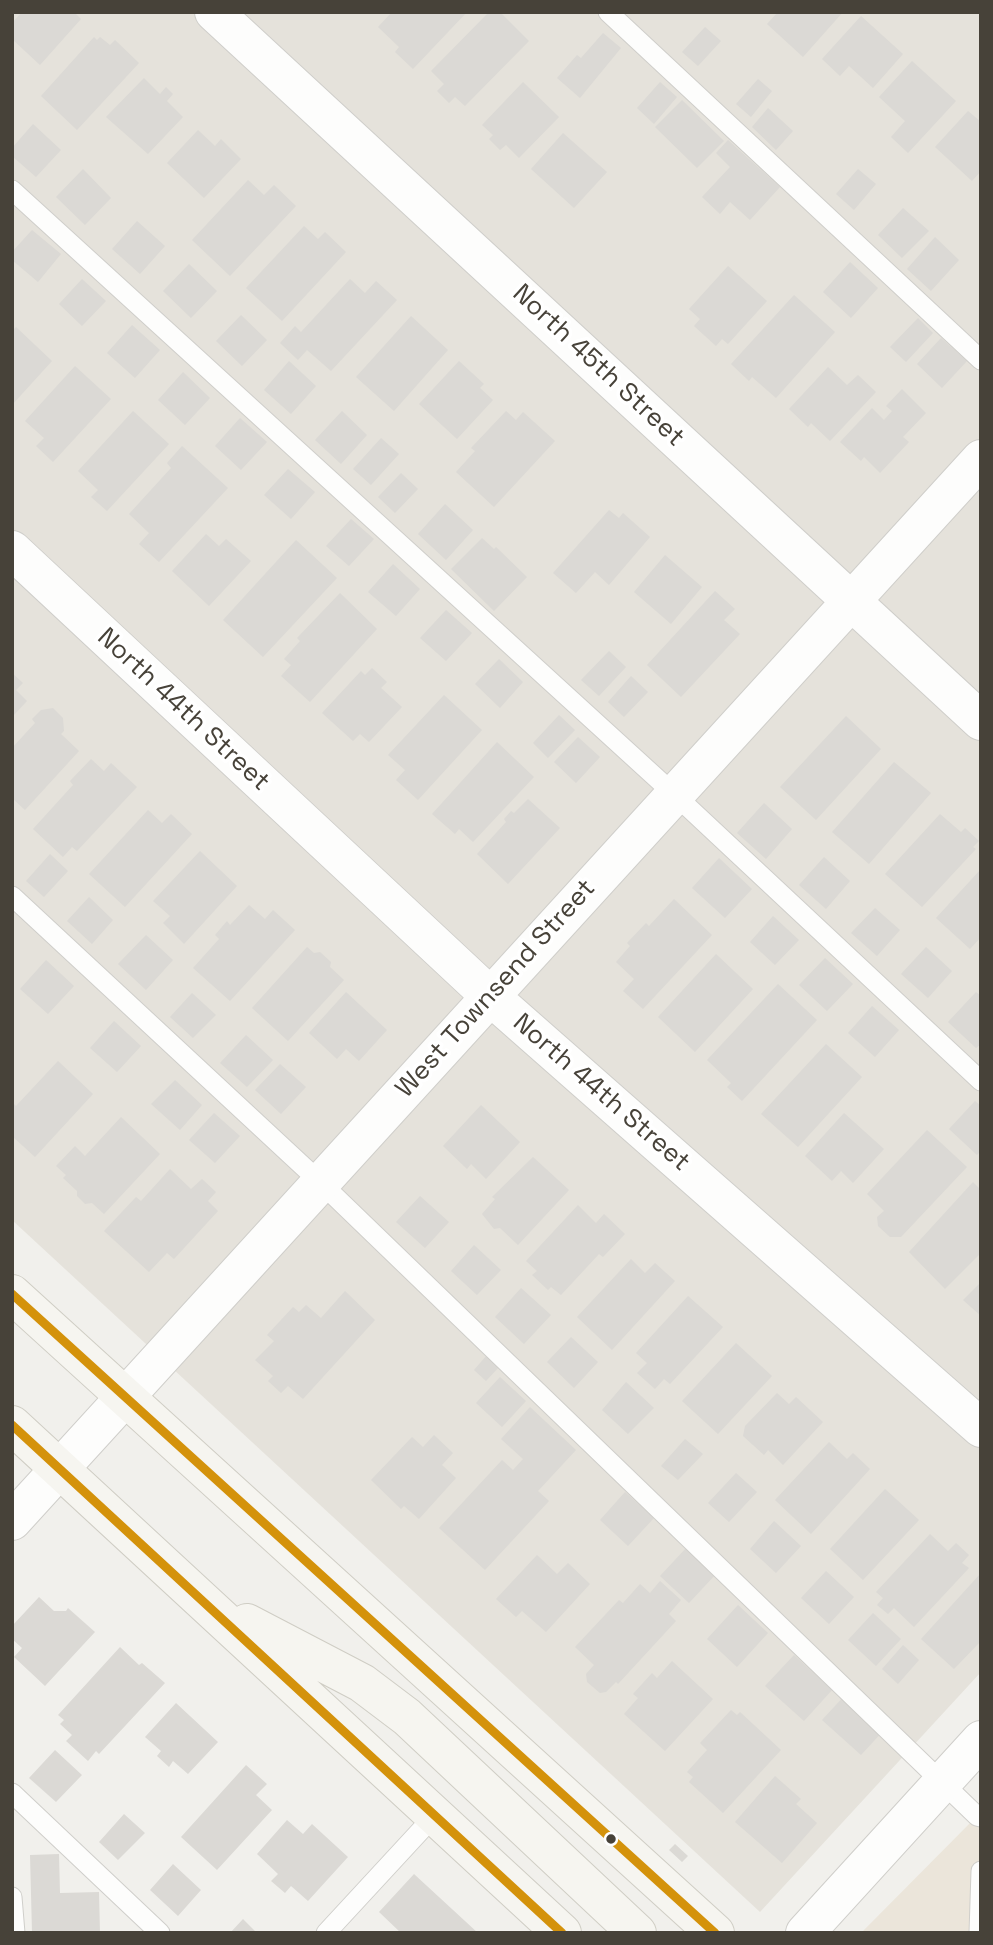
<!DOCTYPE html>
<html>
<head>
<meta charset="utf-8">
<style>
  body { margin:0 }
  #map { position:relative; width:993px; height:1945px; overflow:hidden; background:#f1f0ec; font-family:"Space Grotesk",sans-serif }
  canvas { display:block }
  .frame { position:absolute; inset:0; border:14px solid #474239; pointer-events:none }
</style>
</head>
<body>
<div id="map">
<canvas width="993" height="1945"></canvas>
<div class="frame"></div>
</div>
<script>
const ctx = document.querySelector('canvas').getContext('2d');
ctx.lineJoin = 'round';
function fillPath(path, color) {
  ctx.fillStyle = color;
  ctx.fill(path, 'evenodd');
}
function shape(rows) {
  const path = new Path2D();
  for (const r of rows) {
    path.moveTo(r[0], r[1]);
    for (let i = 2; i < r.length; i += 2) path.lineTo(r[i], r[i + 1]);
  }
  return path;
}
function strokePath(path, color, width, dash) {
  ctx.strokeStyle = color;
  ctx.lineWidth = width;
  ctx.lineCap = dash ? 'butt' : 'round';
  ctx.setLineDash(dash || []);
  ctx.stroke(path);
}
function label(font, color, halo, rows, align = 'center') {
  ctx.font = font + ' "Space Grotesk",sans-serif';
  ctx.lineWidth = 7;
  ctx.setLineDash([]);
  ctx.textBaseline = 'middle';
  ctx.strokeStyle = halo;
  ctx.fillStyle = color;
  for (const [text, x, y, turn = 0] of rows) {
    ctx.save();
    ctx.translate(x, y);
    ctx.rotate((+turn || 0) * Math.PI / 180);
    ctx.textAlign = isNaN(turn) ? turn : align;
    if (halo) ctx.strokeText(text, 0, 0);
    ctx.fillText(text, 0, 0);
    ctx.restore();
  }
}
const residential = shape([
  [12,12,981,12,981,1672,760,1912,12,1220]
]);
const commercial = shape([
  [977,1816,981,1817,981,1933,861,1933]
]);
const building = shape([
  [22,12,74,12,81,19,40,65,12,39,12,23],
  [392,12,467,12,413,69,395,52,399,47,378,27],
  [489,12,500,12,529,41,465,106,455,97,449,103,437,91,444,84,431,71],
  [778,12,843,12,803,57,767,24],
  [861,16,903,54,873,88,849,66,840,76,822,59],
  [705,27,721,41,698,66,682,52],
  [603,33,621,48,580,98,557,78,577,55,581,58],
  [94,37,97,40,100,37,110,45,115,40,139,63,77,130,41,96],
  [912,61,956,101,908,153,891,137,905,121,879,97],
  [144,78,160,94,166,87,173,94,167,101,183,117,148,154,106,117],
  [758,79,772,91,751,117,736,104],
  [523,82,559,117,519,158,506,145,500,150,489,139,493,135,482,125],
  [660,82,677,97,654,124,637,108],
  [682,100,724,141,697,168,655,127],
  [768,108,793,131,776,150,752,127],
  [968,111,981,122,981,171,972,181,935,147],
  [33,124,61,150,36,177,12,156,12,148],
  [198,130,215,146,221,139,241,159,204,198,167,163],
  [563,133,607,172,574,208,531,169],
  [728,140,780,187,750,220,730,202,720,214,702,197,730,167,716,153],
  [83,169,111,198,85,225,56,197],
  [858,169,876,184,854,210,836,194],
  [248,180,264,195,274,185,296,206,230,276,192,240],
  [903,208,929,231,902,258,878,235],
  [137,221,165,246,140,274,112,249],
  [304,226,318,239,325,232,346,252,282,321,246,288],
  [32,230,61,254,38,282,12,260,12,252],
  [935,237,959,260,931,291,907,269],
  [850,262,878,288,851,318,823,292],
  [189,264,217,291,191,318,163,291],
  [728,266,767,301,728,344,722,339,716,346,694,326,700,319,689,309],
  [82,279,106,301,82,326,59,304],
  [350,279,365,293,376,281,397,300,331,371,307,350,298,360,280,343,295,326,301,332],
  [794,295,835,332,776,398,752,377,749,381,731,364],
  [241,315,267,340,242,366,216,341],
  [411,316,448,350,394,411,356,377],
  [918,318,933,333,906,362,890,347],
  [132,325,160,350,135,378,107,353],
  [16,327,52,361,12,405,12,331],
  [941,338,967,361,942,388,917,364],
  [289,361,316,386,291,414,264,390],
  [459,361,484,384,480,388,493,400,457,439,419,404],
  [75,366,111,399,53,462,36,446,44,438,25,421],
  [828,367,847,385,858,375,876,392,830,441,811,423,808,427,789,409],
  [183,372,210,398,185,425,158,400],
  [902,389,926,413,903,437,909,442,880,473,864,457,861,461,840,442,872,408,884,420,892,411,886,406],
  [133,411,169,444,107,511,91,497,98,490,78,471],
  [342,411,367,435,341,464,315,440],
  [506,411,516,420,523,412,555,441,494,507,456,472,475,451,471,448],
  [240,418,267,442,241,470,215,446],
  [381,438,399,454,371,485,353,469],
  [182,446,228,488,159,562,139,544,149,533,129,514,171,468,167,463],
  [288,469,315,492,291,519,264,495],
  [401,473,418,489,395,513,378,497],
  [445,504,473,530,446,560,418,534],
  [609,510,619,518,623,513,650,537,609,585,595,572,576,593,553,573],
  [351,519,374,539,349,566,326,546],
  [206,534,219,546,226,539,251,561,209,606,172,571],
  [482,538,494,549,496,547,527,577,494,611,451,569],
  [296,540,337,578,263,657,223,620],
  [665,555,702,587,671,624,634,592],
  [393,564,420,589,396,616,368,592],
  [715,591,735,609,724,620,740,634,681,697,647,665],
  [340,593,377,629,310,702,281,676,291,665,284,659,300,641,297,638],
  [446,610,472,633,446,661,420,638],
  [609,651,626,667,599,696,581,680],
  [499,659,523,682,500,708,475,684],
  [372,668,387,682,381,688,402,707,369,742,360,734,353,741,322,713,361,671,365,675],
  [12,673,23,683,16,690,27,701,12,717],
  [631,676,648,692,624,717,608,702],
  [444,695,482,730,418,800,396,780,405,770,388,755],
  [53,708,63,718,64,731,61,734,79,751,25,810,12,798,12,748,35,723,32,719,41,710],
  [559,715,575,730,548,758,533,743],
  [846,716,881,749,816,820,780,787],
  [578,737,600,757,576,783,554,762],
  [497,742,534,777,473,842,459,829,455,834,432,814],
  [91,759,104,771,111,763,137,787,77,851,72,847,63,857,33,829,73,785,70,781],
  [894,762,931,793,869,864,832,832],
  [528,799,560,828,508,884,477,854,506,822,504,819,511,811,514,813],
  [764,803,792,829,766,859,737,833],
  [148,810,162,823,171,814,192,834,125,907,89,874],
  [940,814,961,832,965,828,979,841,973,847,976,849,922,907,885,874],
  [200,851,237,886,184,944,163,923,170,916,153,901],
  [50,854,68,871,44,897,26,881],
  [824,857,850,881,826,909,799,885],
  [719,858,752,889,725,918,692,888],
  [981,869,981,937,970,949,936,918],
  [89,897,113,920,92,944,67,921],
  [674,899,712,935,643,1009,623,991,634,979,616,962,630,946,627,943,646,923,649,926],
  [249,905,265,919,273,910,295,930,230,1001,193,968,219,939,215,935,227,921,230,925],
  [875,908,900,930,877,956,851,933],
  [773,916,799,940,775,965,750,942],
  [146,935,173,960,146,990,118,964],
  [307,947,314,953,320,952,331,962,330,967,344,980,288,1041,252,1008],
  [926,947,952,971,928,998,901,974],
  [716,954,753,989,695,1052,658,1017],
  [825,958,853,984,827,1011,799,985],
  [46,960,74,986,48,1014,20,989],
  [778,984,817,1020,742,1101,727,1087,731,1083,707,1060],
  [346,992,387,1030,359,1061,346,1049,337,1059,309,1033],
  [976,992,981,996,981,1044,976,1048,948,1022],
  [192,993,216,1015,193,1038,170,1017],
  [872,1006,899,1030,875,1057,848,1033],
  [114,1021,141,1046,117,1072,90,1048],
  [246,1035,273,1060,247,1087,220,1063],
  [826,1044,862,1077,798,1147,761,1114],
  [58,1061,93,1094,35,1157,12,1136,12,1102,16,1106],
  [280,1064,306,1087,281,1114,255,1090],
  [175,1080,202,1105,180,1130,151,1104],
  [975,1101,981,1106,981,1151,977,1155,949,1129],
  [481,1105,520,1142,486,1179,471,1164,467,1169,443,1146],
  [214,1113,240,1136,215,1163,189,1140],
  [844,1113,884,1149,853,1183,841,1171,832,1181,805,1156],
  [121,1117,160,1154,104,1214,92,1203,85,1204,77,1196,77,1191,63,1178,66,1175,56,1166,75,1146,85,1156],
  [927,1130,967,1167,901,1237,890,1237,878,1226,877,1217,884,1211,867,1194],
  [533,1157,569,1190,518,1245,500,1228,494,1229,482,1214,495,1199,492,1197],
  [170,1169,191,1189,202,1179,216,1192,208,1201,218,1211,174,1259,167,1253,149,1272,104,1231,136,1197,141,1201],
  [973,1182,981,1190,981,1253,945,1289,909,1252],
  [420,1196,449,1222,425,1248,396,1222],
  [578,1205,596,1223,604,1214,625,1234,603,1257,599,1254,561,1295,551,1287,548,1290,532,1275,537,1271,526,1261],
  [474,1245,501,1270,477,1295,451,1271],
  [631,1259,645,1273,655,1263,675,1281,612,1350,577,1317],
  [981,1282,981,1316,963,1300],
  [521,1288,551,1315,524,1344,495,1317],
  [345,1291,375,1320,303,1399,288,1386,281,1393,268,1381,273,1376,255,1360,274,1341,267,1335,293,1307,299,1312,306,1305,321,1318],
  [688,1296,723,1327,670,1384,664,1379,655,1389,637,1373,647,1363,636,1353],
  [571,1337,598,1362,574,1388,547,1362],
  [736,1343,772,1376,718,1434,682,1401],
  [487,1355,499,1367,486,1381,474,1370],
  [500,1377,526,1401,502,1427,476,1403],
  [626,1382,654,1408,628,1434,602,1410],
  [777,1393,789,1404,796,1397,823,1422,783,1465,768,1450,764,1455,743,1436,745,1426],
  [530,1407,576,1450,538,1491,549,1501,485,1570,439,1528,502,1460,513,1470,523,1459,501,1439],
  [434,1435,453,1453,442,1465,456,1478,419,1519,404,1506,401,1509,371,1480,412,1437,423,1447],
  [685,1439,703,1454,678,1480,661,1466],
  [829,1442,847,1459,853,1453,870,1469,811,1534,775,1500],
  [736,1473,757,1492,729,1522,708,1503],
  [885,1489,919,1520,863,1580,830,1549],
  [625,1492,654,1518,628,1546,600,1520],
  [774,1521,801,1546,776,1573,750,1549],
  [930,1534,948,1551,956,1543,969,1555,962,1563,969,1568,914,1627,894,1608,888,1614,877,1605,883,1598,876,1592],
  [687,1547,716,1574,689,1603,660,1576],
  [537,1555,557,1574,568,1563,590,1584,546,1632,522,1611,516,1617,496,1599],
  [826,1571,854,1597,829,1624,801,1598],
  [981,1573,981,1641,954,1669,921,1639],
  [660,1581,681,1600,669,1614,676,1621,618,1684,616,1682,606,1692,600,1693,587,1682,586,1674,594,1665,575,1647,619,1600,623,1603,640,1584,650,1593],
  [39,1597,54,1611,66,1611,68,1608,95,1632,45,1686,14,1657,22,1648,12,1639,12,1626],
  [738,1605,768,1633,737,1667,707,1639],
  [873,1613,901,1639,876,1666,848,1640],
  [903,1645,919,1660,898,1684,882,1669],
  [120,1647,139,1665,142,1663,165,1683,99,1754,96,1751,88,1761,66,1741,72,1735,60,1724,64,1720,58,1715],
  [794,1655,832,1690,804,1721,765,1686],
  [672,1661,713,1699,665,1751,624,1714,638,1698,633,1694,652,1673,657,1678],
  [847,1693,885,1729,861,1755,822,1720],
  [176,1703,218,1742,188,1774,173,1761,169,1767,157,1756,161,1751,145,1737],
  [731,1710,737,1715,740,1712,781,1750,723,1813,689,1782,693,1777,687,1772,707,1750,700,1743],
  [55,1750,82,1775,56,1802,29,1778],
  [246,1765,267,1784,256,1795,272,1810,217,1870,181,1837],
  [775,1776,801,1799,796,1804,817,1823,782,1863,735,1822],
  [124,1814,145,1833,118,1860,99,1842],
  [287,1820,303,1834,312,1824,348,1857,308,1901,291,1886,285,1893,271,1881,278,1874,257,1854],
  [675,1844,688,1856,682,1862,669,1850],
  [59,1854,60,1893,99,1892,100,1933,32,1933,30,1855],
  [173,1864,201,1890,178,1916,150,1890],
  [414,1874,478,1933,401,1933,379,1912],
  [243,1919,257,1933,230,1933]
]);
const service = shape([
  [608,12,981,360],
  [12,190,674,794,981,1081],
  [12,896,320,1182,977,1816,981,1817],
  [12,1793,160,1933],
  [12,1897,15,1933],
  [326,1933,435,1815],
  [979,1933,981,1871]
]);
const minor = shape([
  [214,12,981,721],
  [12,550,490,996,981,1428],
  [12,1521,981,459]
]);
const tertiary = shape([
  [805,1933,981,1740]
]);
const secondary = shape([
  [12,1294,715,1933],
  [12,1425,562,1933],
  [247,1623,362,1683,407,1717,637,1933]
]);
const bus1 = shape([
  [12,1294,715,1933],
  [12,1425,562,1933]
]);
const markers = [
  [611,1839,6,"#474239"]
];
const streetNames = [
  ["North 45th Street",598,366,43],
  ["North 44th Street",183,710,43],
  ["West Townsend Street",496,989,-48],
  ["North 44th Street",601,1093,41]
];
fillPath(residential, '#e5e2db');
fillPath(commercial, '#ebe5da');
fillPath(building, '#dbd9d5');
strokePath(service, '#cfceca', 21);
strokePath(minor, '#cfceca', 40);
strokePath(tertiary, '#cfceca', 40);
strokePath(secondary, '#cfcdc4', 40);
strokePath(service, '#fdfdfc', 19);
strokePath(minor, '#fdfdfc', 38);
strokePath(tertiary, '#fdfdfc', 38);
strokePath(secondary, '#f6f5f0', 38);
strokePath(bus1, '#d4920b', 9);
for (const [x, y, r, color] of markers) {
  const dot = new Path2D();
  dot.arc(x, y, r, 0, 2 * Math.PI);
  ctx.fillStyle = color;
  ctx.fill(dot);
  strokePath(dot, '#fff', 2.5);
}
label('26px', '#474239', '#fff', streetNames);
</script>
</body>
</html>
